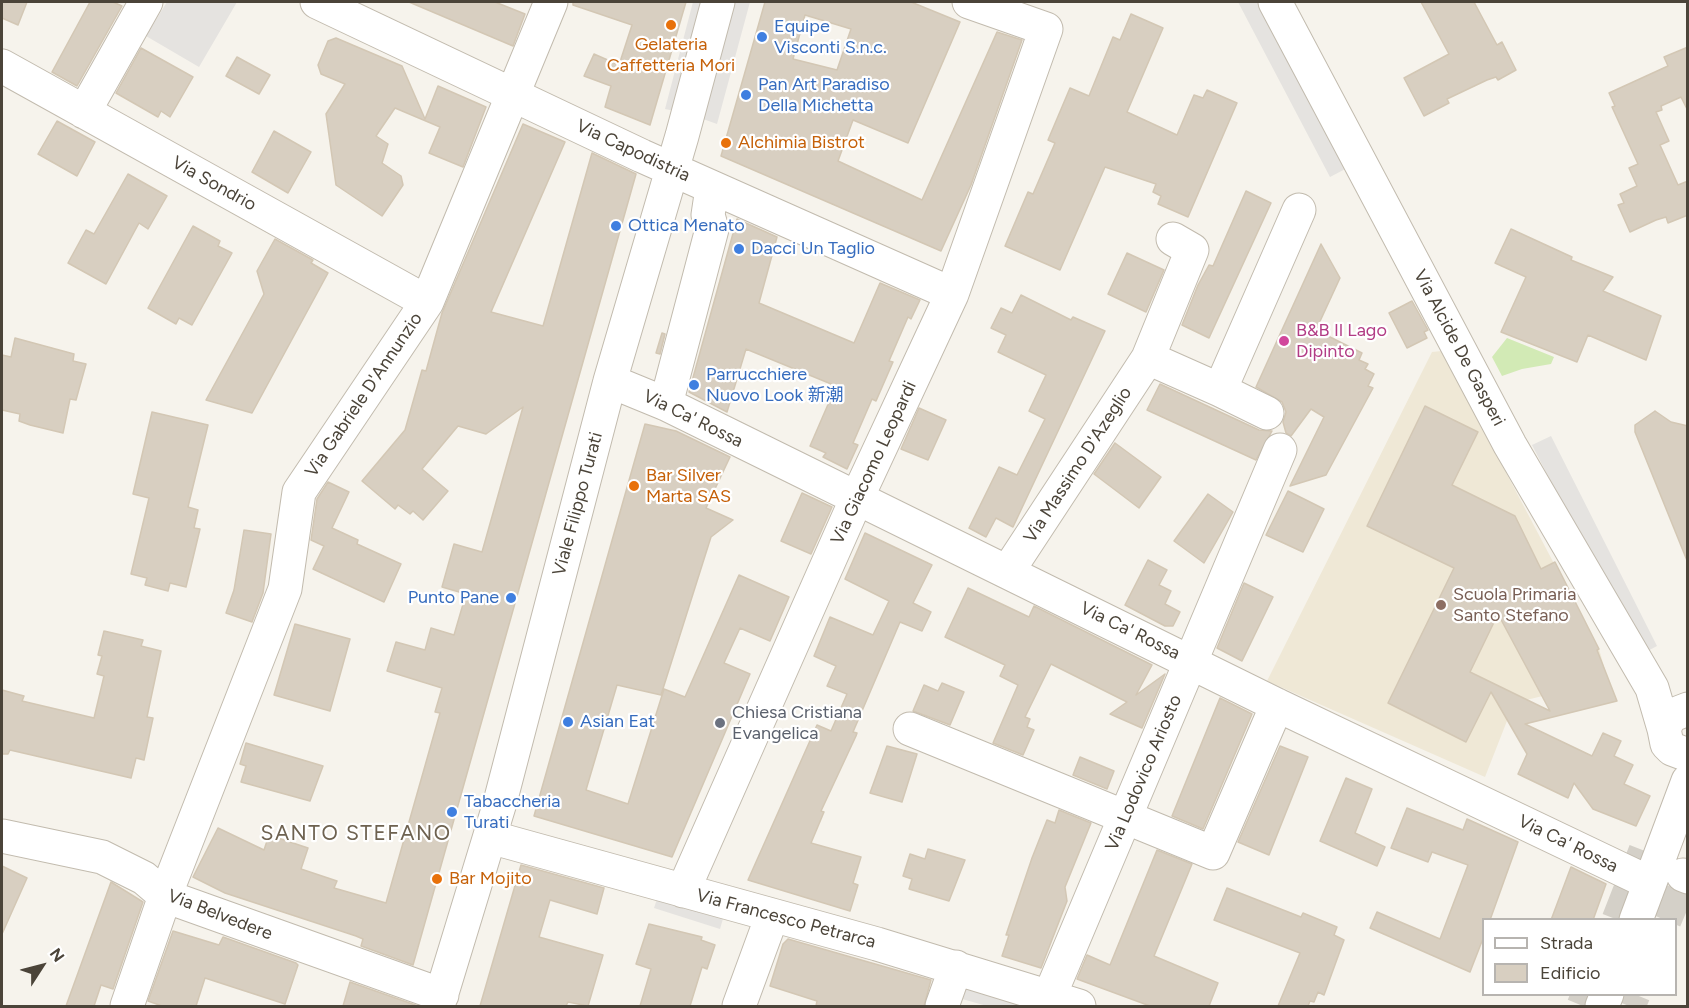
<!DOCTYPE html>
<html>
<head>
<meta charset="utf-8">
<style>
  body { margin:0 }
  #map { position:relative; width:1689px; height:1008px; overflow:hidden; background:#f6f3ec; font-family:Figtree,sans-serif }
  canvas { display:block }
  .frame { position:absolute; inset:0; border:3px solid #4b4439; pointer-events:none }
  .legend { position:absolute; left:1482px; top:918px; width:195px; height:78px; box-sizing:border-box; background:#fff; border:2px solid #b7b4b0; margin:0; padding:8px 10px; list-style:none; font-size:18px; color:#4b4439 }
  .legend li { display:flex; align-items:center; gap:12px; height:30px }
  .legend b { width:30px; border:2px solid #b7b4b0 }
  .north { position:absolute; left:12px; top:936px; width:60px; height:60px; -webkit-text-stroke:4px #fff; paint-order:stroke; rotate:54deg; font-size:16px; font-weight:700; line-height:24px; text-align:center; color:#4b4439 }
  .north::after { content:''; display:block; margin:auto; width:21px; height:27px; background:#4b4439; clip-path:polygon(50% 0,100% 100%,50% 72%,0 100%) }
</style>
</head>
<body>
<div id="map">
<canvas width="1689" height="1008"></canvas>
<div class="frame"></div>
<ul class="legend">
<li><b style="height:8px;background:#fff"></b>Strada</li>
<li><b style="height:16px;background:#d8cfc1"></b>Edificio</li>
</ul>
<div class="north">N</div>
</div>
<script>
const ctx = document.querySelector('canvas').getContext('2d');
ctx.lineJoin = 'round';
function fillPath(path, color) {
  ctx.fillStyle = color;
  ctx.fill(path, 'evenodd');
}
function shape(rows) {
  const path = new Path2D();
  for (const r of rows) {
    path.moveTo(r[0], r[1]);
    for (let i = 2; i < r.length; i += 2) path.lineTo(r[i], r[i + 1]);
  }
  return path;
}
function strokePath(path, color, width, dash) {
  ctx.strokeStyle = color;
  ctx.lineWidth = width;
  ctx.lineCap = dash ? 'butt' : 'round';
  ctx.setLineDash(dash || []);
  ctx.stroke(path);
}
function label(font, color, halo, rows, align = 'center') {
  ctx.font = font + ' Figtree,"Noto Sans SC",sans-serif';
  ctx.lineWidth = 4.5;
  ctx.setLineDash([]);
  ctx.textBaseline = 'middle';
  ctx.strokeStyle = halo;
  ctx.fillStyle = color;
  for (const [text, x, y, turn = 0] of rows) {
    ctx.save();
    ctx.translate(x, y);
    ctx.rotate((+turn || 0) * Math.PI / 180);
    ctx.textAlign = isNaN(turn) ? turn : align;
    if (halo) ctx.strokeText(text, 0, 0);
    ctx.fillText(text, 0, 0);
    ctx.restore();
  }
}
const education = shape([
  [1442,351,1599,649,1608,680,1514,703,1485,777,1267,681,1432,352]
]);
const green = shape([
  [1507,338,1554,357,1551,364,1522,369,1502,376,1492,357]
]);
const parking = shape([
  [167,2,237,2,199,67,146,36],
  [693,2,705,2,675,111,665,109],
  [735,2,750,2,717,124,703,119],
  [1238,2,1265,2,1351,166,1330,177],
  [1551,436,1657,646,1640,655,1532,445],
  [660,890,725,912,720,929,654,908],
  [962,976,1036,1006,987,1006,955,997]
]);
const building = shape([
  [2,2,27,2,18,25,2,18,2,2],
  [90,2,113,2,122,6,77,86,52,72,90,2],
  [409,2,495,2,525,14,513,46,409,2],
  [573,2,686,2,650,125,605,107,611,86,584,76,594,54,619,65,632,25,573,5,573,2],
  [765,2,911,2,960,22,908,143,853,120,838,161,922,200,997,32,1022,40,971,185,941,251,721,156,765,2],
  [805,15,851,29,837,70,793,59,805,15],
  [1421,2,1474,2,1497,45,1502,42,1516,70,1498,80,1496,77,1487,80,1447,99,1449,103,1424,116,1404,78,1449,54,1421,2],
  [1131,14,1163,28,1127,112,1177,135,1194,95,1203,98,1207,90,1237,103,1188,217,1158,204,1161,196,1153,192,1156,184,1105,167,1060,270,1005,246,1028,192,1033,194,1055,143,1048,140,1070,88,1089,96,1113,37,1120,40,1131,14],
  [336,38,402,66,425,119,438,86,486,107,463,167,429,153,440,127,395,108,376,136,388,144,382,163,401,176,403,185,382,216,336,185,326,114,345,84,321,74,318,65,328,41,336,38],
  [1688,47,1688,111,1681,97,1661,106,1662,110,1656,112,1669,141,1660,145,1678,185,1688,181,1688,215,1668,223,1666,217,1656,220,1630,232,1618,205,1624,203,1620,194,1637,186,1629,168,1638,164,1612,107,1615,106,1609,93,1668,66,1664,57,1688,47],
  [141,48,193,77,170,117,161,111,158,117,116,93,141,48],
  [237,57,270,75,259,94,226,76,237,57],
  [57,121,95,142,77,176,38,154,57,121],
  [523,124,565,142,491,312,543,326,592,153,636,174,413,965,361,946,363,939,356,936,225,893,193,877,218,828,264,850,269,835,308,848,301,869,337,881,334,888,386,903,440,713,435,712,442,688,387,671,396,642,425,650,431,628,454,635,466,594,442,587,454,544,482,552,523,407,486,434,458,426,422,469,448,491,423,520,413,511,410,514,398,505,395,509,362,481,405,430,422,370,426,371,442,313,523,124],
  [274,131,311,152,288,193,252,172,274,131],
  [128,174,167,196,148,229,139,223,106,284,68,263,86,230,94,234,128,174],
  [1246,191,1271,203,1209,338,1182,325,1198,285,1209,265,1213,266,1246,191],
  [737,219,777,237,759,303,854,343,880,283,920,300,911,319,908,317,889,361,893,362,876,401,872,399,853,443,858,445,847,469,823,457,826,453,810,446,836,386,746,349,727,412,689,392,737,219],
  [193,226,220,241,218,246,232,253,192,325,179,318,176,324,148,308,193,226],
  [1511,229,1572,257,1571,260,1613,277,1603,291,1661,316,1646,360,1588,335,1577,362,1501,332,1526,277,1495,263,1511,229],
  [275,239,313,260,311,263,328,273,252,413,206,400,264,294,257,271,275,239],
  [1321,244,1340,278,1316,330,1362,353,1359,360,1368,364,1365,369,1374,374,1368,386,1373,388,1326,475,1290,486,1324,417,1311,409,1291,436,1286,433,1283,422,1286,412,1282,402,1256,387,1321,244],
  [1127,253,1164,270,1146,312,1108,294,1127,253],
  [1021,295,1071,320,1073,317,1105,331,1013,527,996,518,986,537,969,528,999,467,1017,475,1045,419,1029,411,1046,375,998,352,1006,335,991,328,1001,308,1012,313,1021,295],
  [1412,301,1428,330,1424,332,1427,338,1407,348,1389,313,1412,301],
  [662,333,665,334,660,354,656,353,662,333],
  [15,338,74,354,73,361,86,364,76,400,70,399,63,433,30,425,19,421,20,414,2,410,2,355,11,357,15,338],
  [1160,384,1259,430,1272,431,1256,460,1147,410,1160,384],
  [1425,406,1478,432,1452,485,1515,516,1541,569,1555,562,1599,649,1597,650,1617,701,1525,724,1592,756,1603,733,1621,741,1614,756,1633,765,1624,784,1650,796,1636,826,1593,809,1574,783,1568,798,1518,774,1527,754,1491,692,1466,742,1388,703,1454,568,1367,526,1425,406],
  [1498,614,1550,711,1470,672,1498,614],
  [919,408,946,420,928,460,901,449,919,408],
  [1655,411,1671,422,1688,426,1688,563,1635,432,1635,425,1655,411],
  [152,412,208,425,188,507,198,510,194,528,200,529,186,587,170,583,168,591,145,585,147,578,131,574,149,498,133,494,152,412],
  [645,424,676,431,730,457,706,508,733,520,711,537,661,695,617,685,586,790,628,804,664,689,685,697,739,575,789,597,770,641,740,628,724,663,750,674,672,857,534,816,645,424],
  [1115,443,1161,477,1139,508,1094,474,1115,443],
  [328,482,349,492,332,528,358,540,357,544,401,564,384,602,313,569,324,546,311,540,317,499,328,482],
  [1288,491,1324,509,1303,552,1266,535,1288,491],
  [802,493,832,507,811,554,781,541,802,493],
  [1208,494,1233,512,1204,563,1174,541,1208,494],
  [244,530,271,534,263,593,252,622,226,613,234,590,244,530],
  [865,533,932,565,913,603,931,612,922,631,900,622,853,732,857,733,856,736,821,811,824,812,811,843,861,857,853,883,858,885,850,911,748,880,817,725,831,731,847,694,827,686,836,666,814,656,830,617,873,635,889,601,845,579,865,533],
  [1148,560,1167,570,1159,585,1171,591,1165,604,1180,612,1173,626,1165,626,1125,605,1148,560],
  [1244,583,1273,597,1242,661,1217,648,1244,583],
  [968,588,1029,617,1034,606,1152,665,1136,695,1165,674,1142,728,1110,714,1127,702,1051,664,1025,717,1030,719,1027,727,1034,730,1023,755,993,743,1018,685,1000,676,1005,665,945,637,968,588],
  [295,624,350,639,330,711,274,695,295,624],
  [104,631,143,640,141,646,161,651,147,717,153,718,144,760,136,758,131,778,10,750,8,754,2,754,2,690,24,696,22,701,94,718,104,676,97,674,102,656,98,655,104,631],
  [942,683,964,692,950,725,913,711,924,685,938,691,942,683],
  [1220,698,1252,714,1203,829,1172,816,1220,698],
  [246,743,323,766,310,801,241,782,246,766,240,764,246,743],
  [887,746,917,754,902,802,870,793,887,746],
  [1280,746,1308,757,1269,855,1238,842,1280,746],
  [1080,757,1114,771,1107,789,1073,775,1080,757],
  [1346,778,1372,789,1355,833,1385,847,1377,866,1320,841,1346,778],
  [1407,808,1463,830,1467,819,1518,842,1490,920,1484,920,1484,936,1470,972,1370,928,1377,912,1440,939,1468,865,1432,852,1428,862,1391,848,1407,808],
  [1059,810,1091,823,1065,887,1067,901,1041,968,1002,956,1009,935,1006,935,1032,858,1047,820,1055,823,1059,810],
  [928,849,965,860,949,901,909,889,912,879,903,876,910,854,925,859,928,849],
  [1157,850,1192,864,1154,956,1218,983,1209,1006,1150,1006,1077,979,1087,955,1110,965,1157,850],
  [521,865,604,888,597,914,550,900,539,937,603,955,588,1006,568,1002,566,1006,480,1006,521,865],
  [2,866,27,878,2,934,2,866],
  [1571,867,1606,884,1593,920,1551,920,1571,867],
  [111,882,143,902,113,989,101,985,94,1006,66,1006,111,882],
  [1227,888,1301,917,1303,913,1337,927,1334,935,1344,940,1324,995,1318,992,1314,1002,1310,1001,1308,1006,1278,1006,1300,953,1214,920,1227,888],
  [649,924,702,937,701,940,715,945,707,969,702,967,690,1006,640,1006,651,969,636,964,649,924],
  [173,931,219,945,223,937,296,963,298,965,285,1004,205,978,196,1006,162,1006,148,1001,173,931],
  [788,939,931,980,924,1006,816,1006,817,1001,770,986,783,944,788,939],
  [350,982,418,1006,343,1006,350,982]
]);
const highwayTunnel = shape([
  [1618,920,1645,851],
  [1665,920,1688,866],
  [1583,1006,1588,994],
  [1629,1006,1634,994]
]);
const minor = shape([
  [317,2,642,156,952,294],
  [1275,2,1510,445,1652,688,1664,729],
  [2,66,427,302],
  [84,112,146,2],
  [1148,358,1192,250,1173,239],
  [610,381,666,404,1277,705,1650,883],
  [1220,390,1267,413],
  [666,404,712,229,708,215,712,188],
  [1008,571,1148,358,1220,390,1299,210],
  [1688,709,1670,716,1664,729,1667,744,1672,749,1688,755],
  [910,729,1213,853,1277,705],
  [2,836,102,857,144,878,165,896,442,995],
  [490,837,877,944,1079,1006],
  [1683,875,1688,877],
  [683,891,856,500,952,294,1046,29,969,2],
  [1636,920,1688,781],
  [1050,995,1280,450],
  [127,1006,165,896,285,589,299,492,427,302,551,2],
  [438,1006,499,806,610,381,682,136,718,2],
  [739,1006,772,916],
  [942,1006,956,967],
  [1602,1006,1607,994]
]);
const markers = [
  [671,25,6,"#e8710a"],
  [762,37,6,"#3f7fe0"],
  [746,95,6,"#3f7fe0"],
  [726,143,6,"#e8710a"],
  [616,226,6,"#3f7fe0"],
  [739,249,6,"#3f7fe0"],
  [1284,341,6,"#d1479c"],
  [694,385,6,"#3f7fe0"],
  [634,486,6,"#e8710a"],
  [511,598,6,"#3f7fe0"],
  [1441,605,6,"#8d6e63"],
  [568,722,6,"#3f7fe0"],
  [720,723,6,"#6b7280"],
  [452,812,6,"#3f7fe0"],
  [437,879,6,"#e8710a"]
];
const shopNames = [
  ["Equipe",774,27],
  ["Visconti S.n.c.",774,48],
  ["Pan Art Paradiso",758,85],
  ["Della Michetta",758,106],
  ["Ottica Menato",628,226],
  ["Dacci Un Taglio",751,249],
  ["Parrucchiere",706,375],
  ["Nuovo Look 新潮",706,396],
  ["Punto Pane",499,598,"right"],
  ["Asian Eat",580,722],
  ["Tabaccheria",464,802],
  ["Turati",464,823]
];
const foodNames = [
  ["Gelateria",671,45,"center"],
  ["Caffetteria Mori",671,66,"center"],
  ["Alchimia Bistrot",738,143],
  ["Bar Silver",646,476],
  ["Marta SAS",646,497],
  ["Bar Mojito",449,879]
];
const streetNames = [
  ["Via Capodistria",633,151,25],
  ["Via Sondrio",214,184,29],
  ["Via Alcide De Gasperi",1459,348,62],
  ["Via Gabriele D'Annunzio",364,395,-56],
  ["Via Ca' Rossa",693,419,26],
  ["Via Giacomo Leopardi",874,463,-65],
  ["Via Massimo D'Azeglio",1078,465,-57],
  ["Viale Filippo Turati",578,504,-75],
  ["Via Ca' Rossa",1130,631,26],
  ["Via Lodovico Ariosto",1144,773,-67],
  ["Via Ca' Rossa",1568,844,26],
  ["Via Belvedere",220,915,21],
  ["Via Francesco Petrarca",786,919,15]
];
const hotelNames = [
  ["B&B Il Lago",1296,331],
  ["Dipinto",1296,352]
];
const educationNames = [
  ["Scuola Primaria",1453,595],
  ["Santo Stefano",1453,616]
];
const worshipNames = [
  ["Chiesa Cristiana",732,713],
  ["Evangelica",732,734]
];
const quarterNames = [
  ["SANTO STEFANO",356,834]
];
fillPath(education, '#efe8d6');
fillPath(green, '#d2eab5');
fillPath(parking, '#e5e3e0');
fillPath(building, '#d8cfc1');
strokePath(building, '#d3c7b4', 1.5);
strokePath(highwayTunnel, '#d4d0c8', 33, [33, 16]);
strokePath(minor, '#c2bbae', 35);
strokePath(minor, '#fff', 33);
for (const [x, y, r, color] of markers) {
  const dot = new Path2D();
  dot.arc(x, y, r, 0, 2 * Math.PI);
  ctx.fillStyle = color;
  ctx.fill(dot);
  strokePath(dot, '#fff', 2);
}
label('18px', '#366cbe', '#fff', shopNames, 'left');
label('18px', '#c56008', '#fff', foodNames, 'left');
label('18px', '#4b4439', '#fff', streetNames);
label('18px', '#b23c85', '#fff', hotelNames, 'left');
label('18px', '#785e54', '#fff', educationNames, 'left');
label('18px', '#5b616d', '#fff', worshipNames, 'left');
ctx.letterSpacing = '1.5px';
label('21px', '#6e6250', '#fff', quarterNames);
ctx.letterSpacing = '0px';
</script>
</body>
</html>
